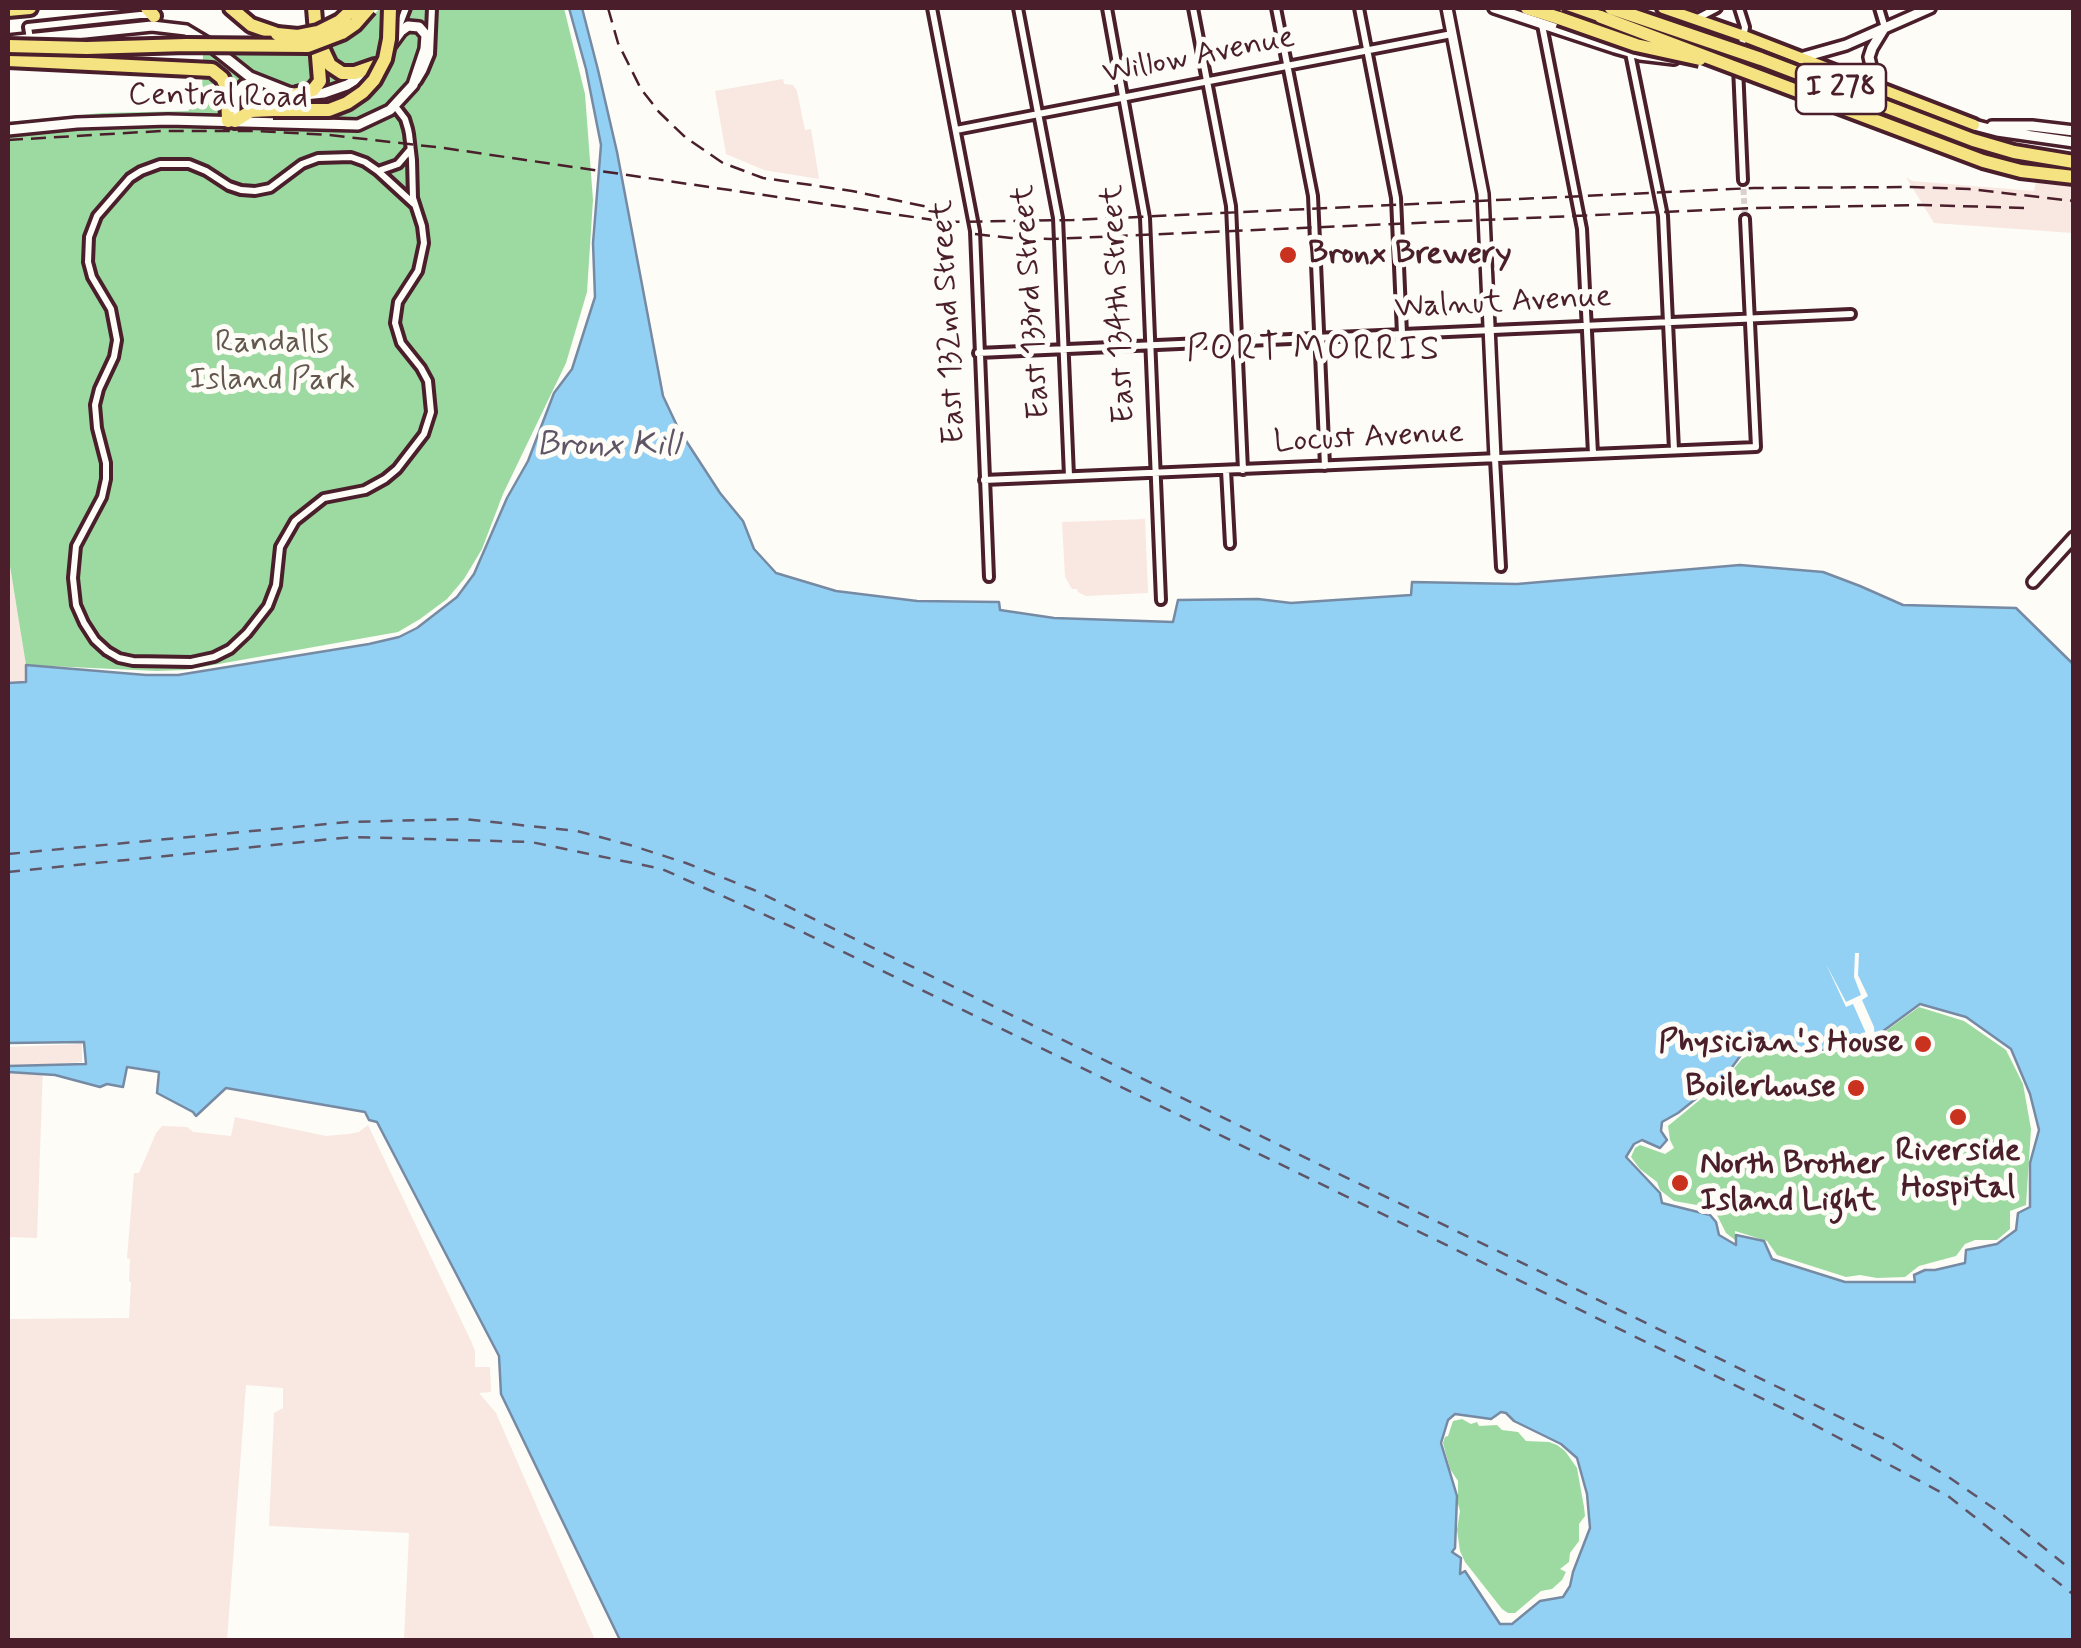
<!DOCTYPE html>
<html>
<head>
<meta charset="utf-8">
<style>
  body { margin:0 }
  #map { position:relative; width:2081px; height:1648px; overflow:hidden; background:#fdfcf7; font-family:Mynerve,sans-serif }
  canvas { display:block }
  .frame { position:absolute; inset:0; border:10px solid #4a1f2b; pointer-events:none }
</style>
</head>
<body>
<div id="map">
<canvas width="2081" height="1648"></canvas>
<div class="frame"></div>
</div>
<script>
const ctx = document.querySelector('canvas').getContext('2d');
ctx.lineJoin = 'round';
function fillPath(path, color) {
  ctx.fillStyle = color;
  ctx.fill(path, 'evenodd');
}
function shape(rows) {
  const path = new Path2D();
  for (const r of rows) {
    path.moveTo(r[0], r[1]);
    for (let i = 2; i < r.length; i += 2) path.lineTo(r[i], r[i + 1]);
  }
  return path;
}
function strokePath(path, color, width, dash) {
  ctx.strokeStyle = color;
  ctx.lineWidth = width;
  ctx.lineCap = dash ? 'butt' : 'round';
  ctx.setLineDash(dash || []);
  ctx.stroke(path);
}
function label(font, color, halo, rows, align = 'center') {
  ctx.font = font + ' Mynerve,sans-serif';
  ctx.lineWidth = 10;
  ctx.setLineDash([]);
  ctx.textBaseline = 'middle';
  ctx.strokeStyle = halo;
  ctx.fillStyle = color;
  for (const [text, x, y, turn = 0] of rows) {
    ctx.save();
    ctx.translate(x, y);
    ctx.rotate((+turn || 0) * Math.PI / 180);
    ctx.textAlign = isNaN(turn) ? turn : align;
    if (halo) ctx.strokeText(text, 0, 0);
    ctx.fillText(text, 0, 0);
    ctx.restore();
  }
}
const built = shape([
  [783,79,784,84,793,85,797,91,805,130,811,129,819,179,764,170,726,154,715,91],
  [1906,177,1912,181,2034,191,2036,181,2073,185,2073,233,1934,223],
  [1145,519,1148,593,1086,596,1078,592,1077,589,1072,589,1065,577,1062,522],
  [8,554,26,665,26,683,8,683],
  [82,1044,82,1062,43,1065,37,1238,8,1237,8,1047],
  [235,1117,326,1136,348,1134,359,1132,368,1125,471,1341,475,1351,475,1367,490,1367,491,1392,479,1393,496,1413,595,1640,404,1640,409,1533,269,1526,274,1413,283,1408,283,1388,246,1385,227,1640,8,1640,8,1319,129,1318,131,1282,129,1281,130,1259,127,1258,134,1173,139,1173,156,1133,162,1126,187,1127,193,1132,231,1136]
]);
const green = shape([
  [380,8,564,8,585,94,593,200,587,292,566,363,503,494,482,549,464,579,447,599,420,619,398,632,185,670,157,671,26,665,8,554,8,122,102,113,188,111,202,96,203,54,228,52,304,56,326,51,355,35],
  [1919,1007,1964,1021,2006,1050,2023,1084,2031,1129,2026,1205,2010,1211,2010,1229,1997,1240,1975,1240,1965,1244,1956,1256,1919,1266,1905,1277,1877,1278,1860,1275,1846,1277,1777,1255,1767,1241,1735,1231,1735,1240,1726,1233,1716,1213,1708,1207,1674,1201,1660,1190,1657,1182,1640,1169,1631,1157,1635,1148,1640,1145,1665,1154,1674,1148,1670,1140,1668,1126,1724,1080,1742,1059,1759,1050,1803,1055,1848,1051,1876,1038],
  [1462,1419,1471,1424,1477,1422,1479,1426,1497,1425,1502,1430,1518,1432,1526,1441,1549,1442,1557,1445,1565,1451,1577,1468,1584,1507,1585,1516,1579,1524,1579,1541,1570,1553,1569,1562,1560,1569,1566,1572,1562,1580,1552,1589,1541,1591,1515,1613,1508,1613,1502,1609,1465,1562,1460,1551,1457,1530,1460,1511,1458,1504,1458,1481,1450,1469,1443,1443,1445,1437,1448,1436,1453,1421]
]);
const water = shape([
  [569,8,582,8,598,70,617,152,663,396,679,430,720,493,743,521,754,549,776,573,836,591,917,601,999,602,1000,610,1054,618,1173,622,1178,600,1258,599,1291,603,1411,595,1412,582,1517,584,1740,565,1823,572,1860,586,1903,605,2016,608,2073,664,2073,1640,620,1640,501,1394,499,1356,377,1122,369,1120,365,1112,226,1088,196,1116,193,1112,157,1093,159,1072,127,1067,123,1087,107,1084,100,1087,55,1075,8,1072,8,1066,86,1064,84,1042,8,1043,8,683,26,682,26,665,146,675,178,675,369,644,399,637,417,628,457,597,474,574,507,498,528,461,554,393,572,369,595,297,593,243,601,145,586,69,569,8],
  [1920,1004,1966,1017,2011,1049,2030,1094,2039,1130,2030,1163,2030,1207,2018,1213,2016,1230,1997,1244,1966,1250,1965,1263,1935,1270,1925,1270,1914,1275,1915,1282,1845,1282,1772,1259,1764,1241,1736,1235,1736,1245,1719,1235,1716,1222,1710,1215,1662,1203,1660,1193,1626,1157,1634,1144,1642,1140,1660,1148,1667,1140,1661,1131,1662,1122,1678,1113,1727,1074,1741,1055,1760,1043,1767,1043,1772,1048,1821,1050,1857,1045,1875,1037,1920,1004],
  [1501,1412,1506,1413,1514,1421,1561,1444,1577,1458,1587,1494,1590,1528,1573,1572,1570,1586,1563,1597,1540,1601,1512,1624,1500,1624,1465,1571,1460,1574,1461,1558,1452,1552,1455,1548,1457,1496,1441,1443,1448,1420,1455,1414,1491,1419,1501,1412]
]);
const pier = shape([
  [1855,953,1859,953,1858,975,1868,996,1862,1000,1874,1027,1875,1038,1867,1042,1865,1031,1853,1004,1846,1007,1826,964,1846,1002,1861,995,1854,977]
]);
const ferry = shape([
  [8,854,348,822,464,819,577,831,630,845,686,863,754,890,1889,1441,1950,1478,2002,1514,2074,1572],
  [8,872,352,837,531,842,662,869,792,927,1792,1413,1948,1496,2074,1595]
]);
const streetTunnel = shape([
  [1743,180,1745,219]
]);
const street = shape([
  [932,8,975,231,989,577],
  [1018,8,1058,218,1069,476],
  [1107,8,1145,218,1161,600],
  [1193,8,1231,206,1243,470],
  [1276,8,1313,196,1325,466],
  [1359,8,1396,198,1402,334],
  [1739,8,1745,27,1738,67,1743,180],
  [1879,8,1885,28],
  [1696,19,1717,8],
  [1542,25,1582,229,1593,454],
  [396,34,406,8],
  [30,39,28,27,140,15,153,15],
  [1630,53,1663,216,1674,450],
  [417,81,423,71,430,54,432,8],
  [395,106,405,119,408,129,409,134,412,160,413,198,422,226,424,243,418,271,398,302,395,323,401,343,421,368,428,381,431,412,424,434,397,469,385,479,365,490,324,498,295,521,280,547,276,585,268,606,247,633,230,649,214,657,191,662,133,661,119,658,107,651,95,640,84,623,76,605,73,578,76,546,102,497,106,479,106,463,97,428,95,405,99,389,114,357,117,340,111,309,92,277,88,262,89,237,97,216,130,178,141,171,160,164,189,164,206,171,229,186,241,190,255,191,270,188,302,164,318,158,351,157,365,162,378,171,398,164,410,150],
  [956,130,1452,34],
  [378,171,414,204],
  [978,353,1851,314],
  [1495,459,1501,567],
  [1226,470,1230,544],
  [984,480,1756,447,1745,219]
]);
const secondary = shape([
  [1447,8,1483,194,1495,458],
  [1494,8,1615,48,1640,55,1674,59],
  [1626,20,1664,32],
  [8,41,152,26,186,30,206,42,250,77,288,92,304,95,324,93,347,85,367,73],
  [1800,58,1846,45,1930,8],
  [1848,92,1867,84,1872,70,1869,57,1872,48,1883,30],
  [235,121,235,95,244,85,256,82],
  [1974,125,1997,131,2074,142],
  [1992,126,2032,126,2074,131],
  [8,130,77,123,168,120,358,125,390,110,413,85,425,49,426,35,419,27,408,26,401,31,390,46],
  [2012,163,2074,170],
  [2033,582,2074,537]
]);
const primary = shape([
  [1663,8,1744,36,1974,125]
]);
const highway = shape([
  [147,8,154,16],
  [231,8,251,25,277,34],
  [1527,8,1559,18],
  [1566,8,1601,17],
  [8,10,30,8],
  [322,48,330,65,342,73,355,73,375,66],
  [8,60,212,70,222,78,227,89,228,121],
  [297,94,313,90,320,81,314,8],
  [235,121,251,111,273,110]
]);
const rail = shape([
  [608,8,618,43,641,89,659,112,685,137,723,163,763,178,852,191,947,211],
  [8,140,161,131,255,131,329,135,444,148,947,222,1073,220,1754,188,1911,187,1969,189,2074,201],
  [975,234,1011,238,1051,239,1755,208,1922,205,2028,208]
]);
const highwayBridge = shape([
  [1611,8,1761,59,1973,140,2014,152,2074,162],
  [1601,17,1983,161,2021,171,2074,177],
  [1559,18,1636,45,1700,59],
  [277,34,298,36,318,32,340,21,354,8],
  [8,46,87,48,186,45,308,46,342,33,355,24,369,8],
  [273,110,329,110,347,103,363,92,374,80,385,59,389,39,390,8]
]);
const markers = [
  [1288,255,10,"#c8321e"],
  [1923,1044,10,"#c8321e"],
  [1856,1088,10,"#c8321e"],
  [1958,1117,10,"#c8321e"],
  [1680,1183,10,"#c8321e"]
];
const shields = [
  [1841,89,90]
];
const shieldNames = [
  ["I 278",1841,89]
];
const streetNames = [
  ["Willow Avenue",1199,57,-11],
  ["Central Road",218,98,1],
  ["East 133rd Street",1033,302,-94],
  ["East 134th Street",1120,304,-93],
  ["Walnut Avenue",1503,304,-3],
  ["East 132nd Street",950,322,-93],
  ["Locust Avenue",1369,439,-3]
];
const poiNames = [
  ["Bronx Brewery",1308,255],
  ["Physician's House",1903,1044,"right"],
  ["Boilerhouse",1836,1088,"right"],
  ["Riverside",1958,1152,"center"],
  ["Hospital",1958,1189,"center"],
  ["North Brother",1700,1165],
  ["Island Light",1700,1202]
];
const parkNames = [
  ["Randalls",272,344],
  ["Island Park",272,381]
];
const neighbourhoodNames = [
  ["PORT MORRIS",1314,352]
];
const waterNames = [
  ["Bronx Kill",608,447]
];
fillPath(built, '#f9e7e1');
fillPath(green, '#9ddaa1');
fillPath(water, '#93d1f4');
strokePath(water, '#768aa4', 2.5);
fillPath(pier, '#fdfcf7');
strokePath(ferry, '#605467', 2.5, [12, 10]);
strokePath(streetTunnel, '#d9d0ce', 6, [6, 3]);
strokePath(street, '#4a1f2b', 14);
strokePath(secondary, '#4a1f2b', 16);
strokePath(primary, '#4a1f2b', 18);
strokePath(highway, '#4a1f2b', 20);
strokePath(street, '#fdfcf7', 6);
strokePath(secondary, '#fdfcf7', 9);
strokePath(primary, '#f5e382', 10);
strokePath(highway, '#f5e382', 12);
strokePath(rail, '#4a1f2b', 2.5, [15, 8]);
strokePath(highwayBridge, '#4a1f2b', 20, []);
strokePath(highwayBridge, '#f5e382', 12);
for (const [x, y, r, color] of markers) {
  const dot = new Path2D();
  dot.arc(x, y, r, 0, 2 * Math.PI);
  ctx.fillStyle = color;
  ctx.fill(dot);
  strokePath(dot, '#fdfcf7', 4);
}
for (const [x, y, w] of shields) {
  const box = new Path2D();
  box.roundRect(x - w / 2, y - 25, w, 50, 8);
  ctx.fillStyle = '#fdfcf7';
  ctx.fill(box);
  strokePath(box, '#4a1f2b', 2.5);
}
label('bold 30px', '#4a1f2b', null, shieldNames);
label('32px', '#4a1f2b', '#fdfcf7', streetNames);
label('bold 32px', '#4a1f2b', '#fdfcf7', poiNames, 'left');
label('32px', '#63574e', '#fdfcf7', parkNames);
ctx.letterSpacing = '2.5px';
label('35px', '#4a1f2b', '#fdfcf7', neighbourhoodNames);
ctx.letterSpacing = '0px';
label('italic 35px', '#605467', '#fdfcf7', waterNames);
</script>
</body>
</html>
